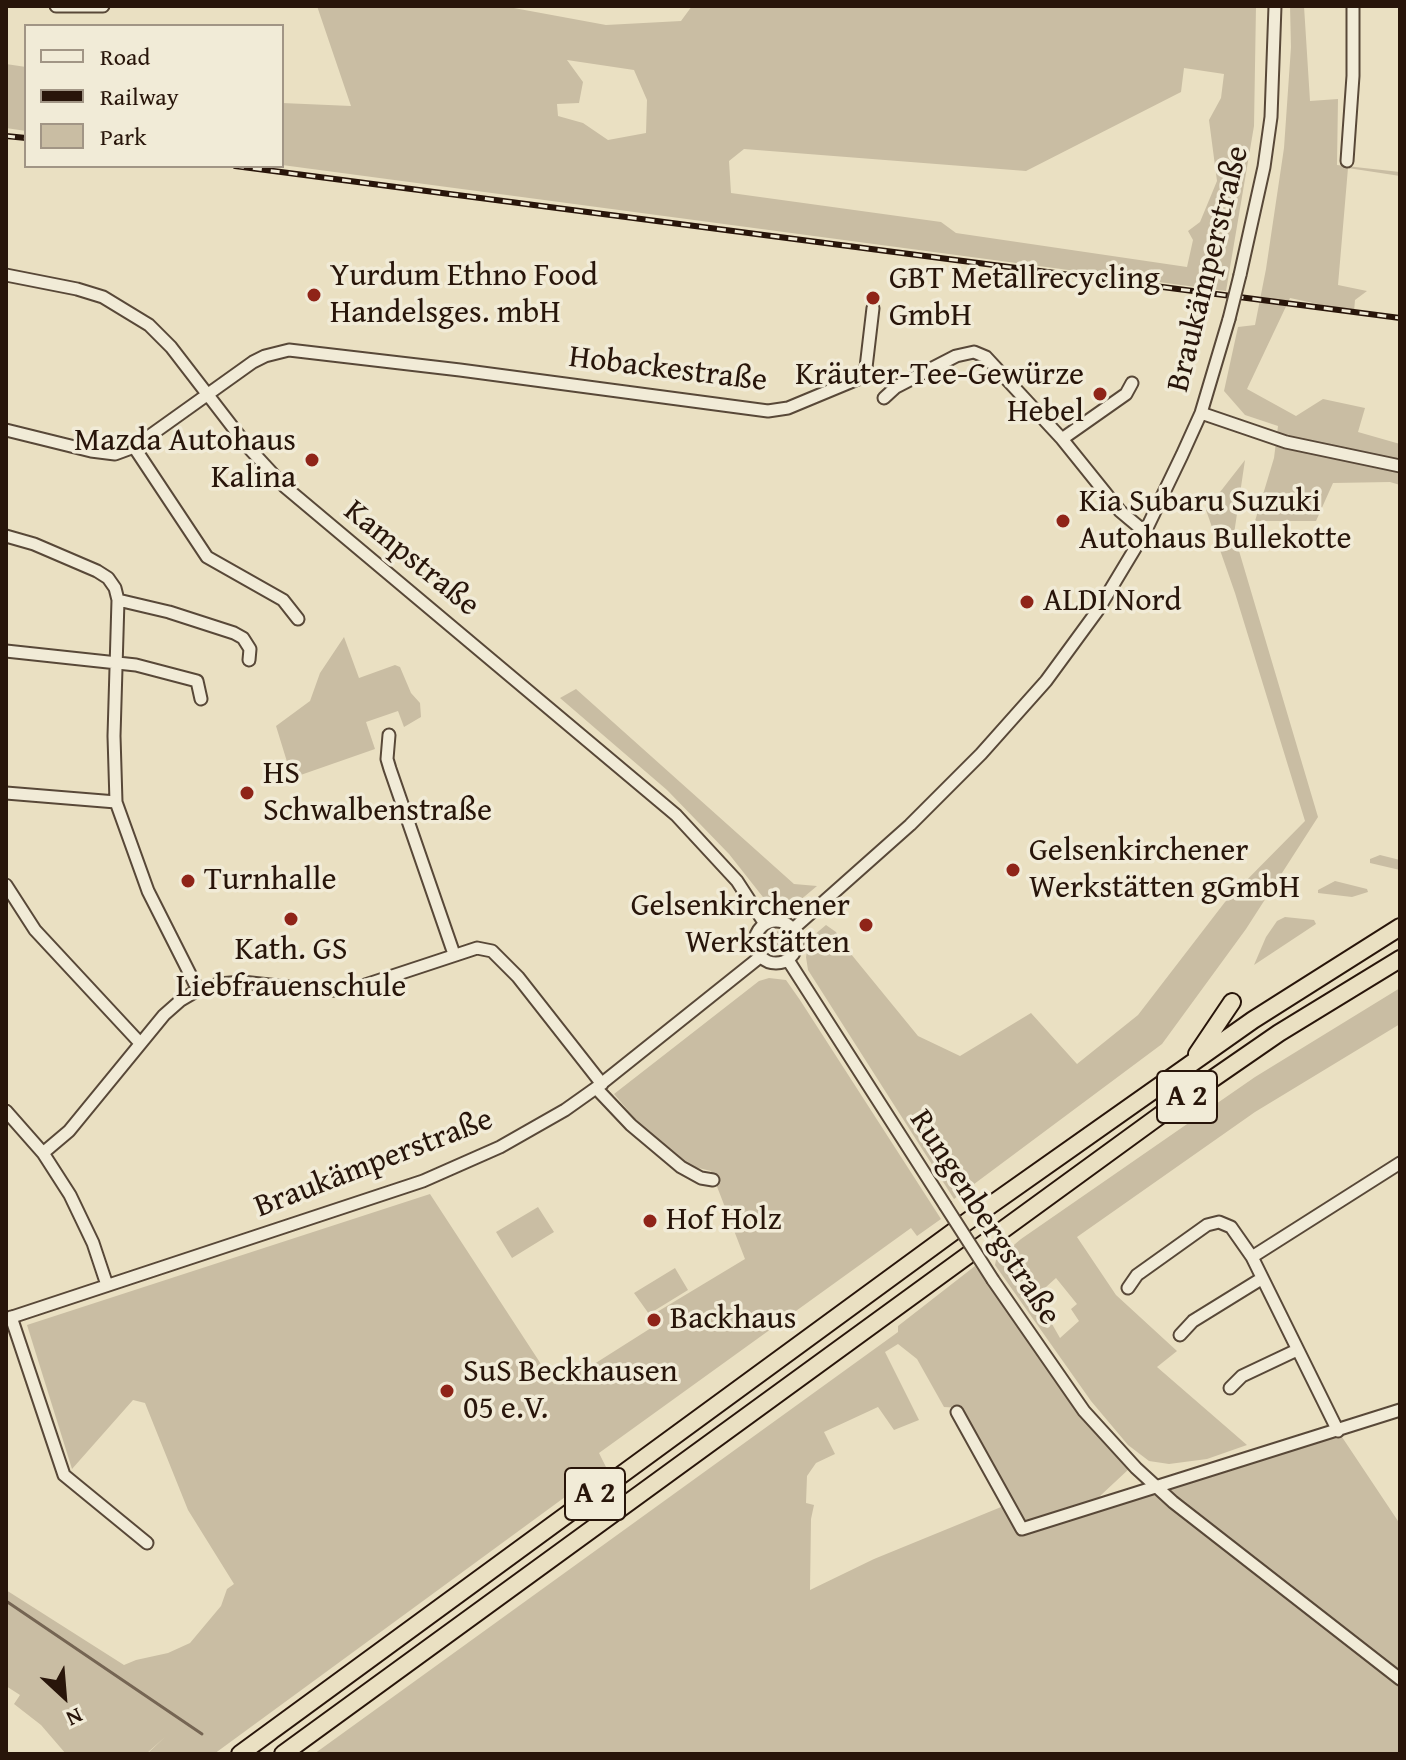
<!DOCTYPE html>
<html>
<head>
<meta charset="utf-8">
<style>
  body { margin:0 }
  #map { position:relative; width:1406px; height:1760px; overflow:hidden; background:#eae0c2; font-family:"Gentium Book Plus",serif }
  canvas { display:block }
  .frame { position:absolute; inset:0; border:8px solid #28150a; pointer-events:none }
  .legend { position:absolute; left:24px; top:24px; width:260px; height:144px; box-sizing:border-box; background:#f1ebd7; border:2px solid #a19585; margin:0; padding:10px 14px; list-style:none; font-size:24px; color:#28150a }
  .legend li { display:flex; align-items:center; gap:16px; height:40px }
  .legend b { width:40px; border:2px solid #a19585 }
  .north { position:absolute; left:24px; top:1656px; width:80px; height:80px; -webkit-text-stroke:6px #f1ebd7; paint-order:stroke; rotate:154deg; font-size:22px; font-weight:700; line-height:32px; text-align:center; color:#28150a }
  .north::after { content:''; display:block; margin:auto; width:28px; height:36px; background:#28150a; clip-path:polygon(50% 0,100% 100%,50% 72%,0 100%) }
</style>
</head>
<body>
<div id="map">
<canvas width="1406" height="1760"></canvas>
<div class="frame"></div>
<ul class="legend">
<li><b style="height:10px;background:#f1ebd7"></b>Road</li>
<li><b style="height:10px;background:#28150a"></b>Railway</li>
<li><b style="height:22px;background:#c9bda3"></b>Park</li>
</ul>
<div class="north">N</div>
</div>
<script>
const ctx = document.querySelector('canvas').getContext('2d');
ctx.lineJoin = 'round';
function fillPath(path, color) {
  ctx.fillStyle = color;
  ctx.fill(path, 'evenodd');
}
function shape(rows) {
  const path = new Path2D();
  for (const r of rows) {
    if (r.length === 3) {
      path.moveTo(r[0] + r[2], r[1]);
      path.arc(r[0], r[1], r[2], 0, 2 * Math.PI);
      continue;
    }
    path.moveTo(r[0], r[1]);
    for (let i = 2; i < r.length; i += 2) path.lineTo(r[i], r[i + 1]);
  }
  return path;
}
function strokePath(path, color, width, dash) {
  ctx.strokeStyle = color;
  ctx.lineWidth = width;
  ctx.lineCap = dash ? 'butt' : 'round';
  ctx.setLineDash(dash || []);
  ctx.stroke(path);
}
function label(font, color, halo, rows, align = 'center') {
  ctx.font = font + ' "Gentium Book Plus",serif';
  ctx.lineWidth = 7;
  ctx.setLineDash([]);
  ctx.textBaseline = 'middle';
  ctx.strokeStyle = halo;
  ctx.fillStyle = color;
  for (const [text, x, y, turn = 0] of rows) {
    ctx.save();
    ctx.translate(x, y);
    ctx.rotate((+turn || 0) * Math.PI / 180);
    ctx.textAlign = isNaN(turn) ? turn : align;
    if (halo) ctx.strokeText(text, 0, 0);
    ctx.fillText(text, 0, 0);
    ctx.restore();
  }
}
const green = shape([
  [317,6,503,6,606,25,681,21,692,6,1256,6,1254,126,1226,291,282,165,282,103,351,106],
  [567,60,634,70,647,100,646,133,608,140,583,123,558,116,557,104,579,103,583,82],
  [1184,68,1224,74,1221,98,1209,120,1217,181,1200,222,1188,231,1193,240,1187,267,956,233,941,222,731,193,729,161,744,149,1026,171,1181,92],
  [1290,6,1304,6,1310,101,1338,99,1337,165,1400,172,1400,176,1348,168,1338,285,1367,291,1355,300,1354,312,1290,298,1247,389,1296,416,1323,399,1365,408,1358,432,1400,444,1400,485,1390,482,1333,483,1316,521,1255,521,1274,458,1278,426,1245,415,1224,391,1238,327,1255,325,1266,269,1284,148,1291,47],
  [6,64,26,67,26,131,6,128],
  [1245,460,1234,534,1318,817,1246,929,1162,1044,954,1199,808,970,806,957,808,946,814,935,826,925,836,932,842,943,918,1036,960,1056,1031,1013,1077,1064,1138,1015,1225,902,1305,821,1235,593,1206,510],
  [344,637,359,678,395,665,400,667,411,693,420,703,421,717,404,727,398,711,366,722,375,749,292,778,276,726,310,701,320,673],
  [576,689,794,884,817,886,792,907,781,910,770,906,729,854,667,790,560,698],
  [1380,855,1400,860,1400,870,1370,863,1370,859],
  [1335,881,1367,889,1368,892,1352,897,1318,893,1318,890],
  [1285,917,1314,920,1316,924,1254,965,1266,937,1277,921],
  [775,942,11],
  [769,978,786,980,800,1000,941,1219,917,1236,911,1228,599,1453,606,1467,214,1754,147,1754,165,1737,146,1754,66,1754,41,1725,14,1704,20,1695,6,1686,6,1590,124,1665,136,1660,168,1653,190,1643,221,1606,227,1589,234,1584,188,1510,145,1403,133,1400,72,1469,27,1325,430,1194,554,1384,591,1366,662,1321,657,1312,745,1259,711,1171,682,1164,637,1121,614,1094,759,981],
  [1400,988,1400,1024,1255,1112,1077,1237,1116,1295,1177,1351,1157,1367,1247,1445,1207,1459,1169,1464,1149,1461,1128,1445,1091,1401,995,1265,996,1260,1021,1239,1255,1077],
  [1056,1278,1077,1304,1071,1309,1079,1321,1060,1338,1036,1296],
  [538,1207,554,1232,512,1258,496,1232],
  [975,1266,1080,1414,1107,1447,1130,1468,1100,1496,1096,1504,1023,1527,960,1412,961,1408,944,1407,917,1359,898,1344,885,1352,919,1420,894,1430,878,1407,824,1432,835,1454,816,1463,807,1476,806,1503,814,1505,811,1519,810,1590,874,1559,1006,1505,1021,1530,1338,1431,1400,1524,1400,1754,314,1754,898,1332,898,1326],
  [675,1268,688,1290,649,1314,634,1293]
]);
const stream = shape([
  [6,1601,202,1734]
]);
const minor = shape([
  [56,6,103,6],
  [1347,161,1353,76,1353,6],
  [6,275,77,289,103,297,149,325,171,347,248,447,284,486,676,815,737,881,765,924],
  [1240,275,1264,167,1271,117,1275,6],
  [884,398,896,387,956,356,974,352,986,357,1062,439,1120,511,1145,532],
  [1201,413,1286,442,1400,466],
  [6,430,91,451,115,454,134,447,253,362,265,356,289,350,460,370,768,411,788,408,865,376,873,308],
  [1062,439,1126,394,1132,383],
  [134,447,207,557,283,600,298,619],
  [6,536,34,544,97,571,108,578,115,588,118,600,114,736,116,802,148,891,198,990],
  [118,600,169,612,234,633,243,638,250,649,249,660],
  [6,651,136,665,197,681,201,699],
  [389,735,387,759,390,769,454,954],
  [6,793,116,802],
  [6,885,35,930,140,1043],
  [776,942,21],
  [793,929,910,825,981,754,1046,681,1098,610,1145,532,1182,455,1201,413,1229,319],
  [788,960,945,1205],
  [596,1088,631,1125,681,1167,701,1178,713,1180],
  [6,1111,43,1153,70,1195,93,1243,107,1285],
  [43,1153,69,1131,164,1015,181,1000,198,990,219,984,242,982,325,991,345,989,365,985,477,948,492,951,518,977,602,1084],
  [993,1280,1084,1411,1136,1468,1173,1502,1400,1679],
  [1128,1288,1137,1275,1207,1225,1219,1222,1231,1227,1252,1257],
  [11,1317,64,1475,147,1543],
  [6,1319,423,1181,500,1147,565,1110,596,1088,760,957],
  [1180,1335,1193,1321,1261,1279],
  [1230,1388,1242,1376,1297,1350],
  [957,1412,1022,1529,1400,1410],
  [1338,1431,1252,1257,1400,1163]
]);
const highway = shape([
  [1197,1054,1232,1002],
  [240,1754,968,1221,1253,1020,1400,927],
  [283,1754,1166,1111,1279,1033,1400,959]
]);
const rail = shape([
  [6,136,26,138],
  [235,166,1400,318]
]);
const minorBridge = shape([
  [1229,319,1240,275],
  [945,1205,993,1280]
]);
const markers = [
  [314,295,8,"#8f2418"],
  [873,298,8,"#8f2418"],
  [1100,394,8,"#8f2418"],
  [312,460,8,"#8f2418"],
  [1063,521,8,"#8f2418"],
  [1027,602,8,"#8f2418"],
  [247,793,8,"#8f2418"],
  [1013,870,8,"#8f2418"],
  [188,881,8,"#8f2418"],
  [291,919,8,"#8f2418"],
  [866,925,8,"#8f2418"],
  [650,1221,8,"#8f2418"],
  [654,1320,8,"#8f2418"],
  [447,1391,8,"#8f2418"]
];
const shields = [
  [1187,1097,60],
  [595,1494,60]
];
const shieldNames = [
  ["A 2",1187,1097],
  ["A 2",595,1494]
];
const streetNames = [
  ["Braukämperstraße",1209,269,-76],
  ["Hobackestraße",668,370,7],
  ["Kampstraße",411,559,39],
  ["Braukämperstraße",374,1164,-21],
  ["Rungenbergstraße",984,1218,57]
];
const poiNames = [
  ["Yurdum Ethno Food",330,277],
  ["Handelsges. mbH",330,314],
  ["GBT Metallrecycling",889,280],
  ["GmbH",889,317],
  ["Kräuter-Tee-Gewürze",1084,376,"right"],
  ["Hebel",1084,413,"right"],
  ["Mazda Autohaus",296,442,"right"],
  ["Kalina",296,479,"right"],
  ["Kia Subaru Suzuki",1079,503],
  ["Autohaus Bullekotte",1079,540],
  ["ALDI Nord",1043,602],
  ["HS",263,775],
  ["Schwalbenstraße",263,812],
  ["Gelsenkirchener",1029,852],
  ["Werkstätten gGmbH",1029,889],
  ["Turnhalle",204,881],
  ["Gelsenkirchener",850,907,"right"],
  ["Werkstätten",850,944,"right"],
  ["Kath. GS",291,951,"center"],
  ["Liebfrauenschule",291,988,"center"],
  ["Hof Holz",666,1221],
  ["Backhaus",670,1320],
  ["SuS Beckhausen",463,1373],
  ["05 e.V.",463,1410]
];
fillPath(green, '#c9bda3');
strokePath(stream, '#756553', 3);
strokePath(minor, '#584838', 15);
strokePath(highway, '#28150a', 20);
strokePath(minor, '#f1ebd7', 11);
strokePath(highway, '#eae0c2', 16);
strokePath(rail, '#28150a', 6);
strokePath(rail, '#f1ebd7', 3, [9]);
strokePath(minorBridge, '#584838', 15, []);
strokePath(minorBridge, '#f1ebd7', 11);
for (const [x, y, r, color] of markers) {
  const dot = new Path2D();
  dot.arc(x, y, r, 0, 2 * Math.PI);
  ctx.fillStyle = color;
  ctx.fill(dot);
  strokePath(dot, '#f1ebd7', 3);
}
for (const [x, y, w] of shields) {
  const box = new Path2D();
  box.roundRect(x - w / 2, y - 26, w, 52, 6);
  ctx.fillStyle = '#f1ebd7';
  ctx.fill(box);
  strokePath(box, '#28150a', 2);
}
label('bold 30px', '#28150a', null, shieldNames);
label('32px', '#28150a', '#f1ebd7', streetNames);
label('32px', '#28150a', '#f1ebd7', poiNames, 'left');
</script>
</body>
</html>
